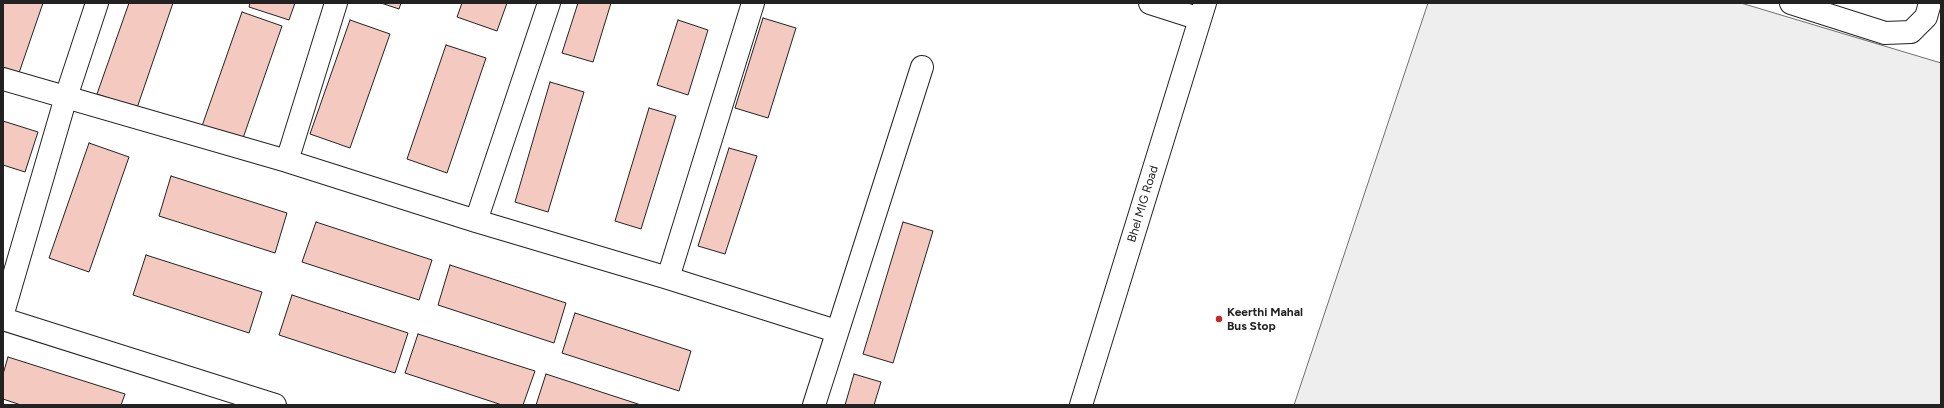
<!DOCTYPE html>
<html>
<head>
<meta charset="utf-8">
<style>
  body { margin:0 }
  #map { position:relative; width:1944px; height:408px; overflow:hidden; background:#fff; font-family:Figtree,sans-serif }
  canvas { display:block }
  .frame { position:absolute; inset:0; border:4px solid #222; pointer-events:none }
</style>
</head>
<body>
<div id="map">
<canvas width="1944" height="408"></canvas>
<div class="frame"></div>
</div>
<script>
const ctx = document.querySelector('canvas').getContext('2d');
ctx.lineJoin = 'round';
function fillPath(path, color) {
  ctx.fillStyle = color;
  ctx.fill(path, 'evenodd');
}
function shape(rows) {
  const path = new Path2D();
  for (const r of rows) {
    path.moveTo(r[0], r[1]);
    for (let i = 2; i < r.length; i += 2) path.lineTo(r[i], r[i + 1]);
  }
  return path;
}
function strokePath(path, color, width, dash) {
  ctx.strokeStyle = color;
  ctx.lineWidth = width;
  ctx.lineCap = dash ? 'butt' : 'round';
  ctx.setLineDash(dash || []);
  ctx.stroke(path);
}
function label(font, color, halo, rows, align = 'center') {
  ctx.font = font + ' Figtree,sans-serif';
  ctx.lineWidth = 3;
  ctx.setLineDash([]);
  ctx.textBaseline = 'middle';
  ctx.strokeStyle = halo;
  ctx.fillStyle = color;
  for (const [text, x, y, turn = 0] of rows) {
    ctx.save();
    ctx.translate(x, y);
    ctx.rotate((+turn || 0) * Math.PI / 180);
    ctx.textAlign = isNaN(turn) ? turn : align;
    if (halo) ctx.strokeText(text, 0, 0);
    ctx.fillText(text, 0, 0);
    ctx.restore();
  }
}
const green = shape([
  [1428,3,1741,3,1941,63,1941,405,1294,405,1428,3]
]);
const building = shape([
  [3,3,43,3,19,73,3,67,3,3],
  [129,3,173,3,137,108,97,94,129,3],
  [250,3,295,3,289,20,249,7,250,3],
  [381,3,401,3,399,9,381,3],
  [462,3,507,3,497,31,457,17,462,3],
  [578,3,611,3,593,62,562,53,578,3],
  [242,12,282,26,242,141,202,126,242,12],
  [763,18,796,28,768,118,735,108,763,18],
  [350,20,390,34,350,148,310,134,350,20],
  [678,20,708,30,688,95,657,85,678,20],
  [446,45,486,58,447,173,407,159,446,45],
  [550,82,584,92,548,212,515,202,550,82],
  [649,108,676,116,641,229,615,221,649,108],
  [3,121,38,132,25,172,3,165,3,121],
  [89,143,129,157,89,272,49,258,89,143],
  [729,148,757,156,725,254,698,246,729,148],
  [171,176,287,213,275,253,159,216,171,176],
  [316,222,432,260,419,300,302,262,316,222],
  [903,222,933,231,893,363,863,354,903,222],
  [146,255,262,292,249,333,133,295,146,255],
  [450,265,566,303,554,343,438,305,450,265],
  [292,295,408,333,395,373,279,335,292,295],
  [575,313,691,351,679,391,562,353,575,313],
  [418,334,535,371,523,405,502,405,405,373,418,334],
  [8,357,125,394,121,405,21,405,3,399,3,374,8,357],
  [546,374,641,405,536,405,546,374],
  [854,374,881,382,874,405,845,405,854,374]
]);
const minor = shape([
  [1150,3,1200,19],
  [1791,3,1885,33,1911,32,1926,17,1930,3],
  [3,79,287,161,476,221,668,278,836,331],
  [287,161,336,3],
  [476,221,549,3],
  [668,278,753,3],
  [3,313,66,97,97,3],
  [3,319,275,405],
  [814,405,922,67],
  [1081,405,1205,3]
]);
const markers = [
  [1219,319,4,"#c62828"]
];
const streetNames = [
  ["Bhel MIG Road",1143,204,-73]
];
const poiNames = [
  ["Keerthi Mahal",1227,312],
  ["Bus Stop",1227,326]
];
fillPath(green, '#eee');
strokePath(green, '#6f6f6f', 1);
fillPath(building, '#f3c9c0');
strokePath(building, '#222', 1);
strokePath(minor, '#222', 24);
strokePath(minor, '#fff', 22);
for (const [x, y, r, color] of markers) {
  const dot = new Path2D();
  dot.arc(x, y, r, 0, 2 * Math.PI);
  ctx.fillStyle = color;
  ctx.fill(dot);
  strokePath(dot, '#fff', 1.5);
}
label('12px', '#222', '#fff', streetNames);
label('bold 12px', '#222', '#fff', poiNames, 'left');
</script>
</body>
</html>
